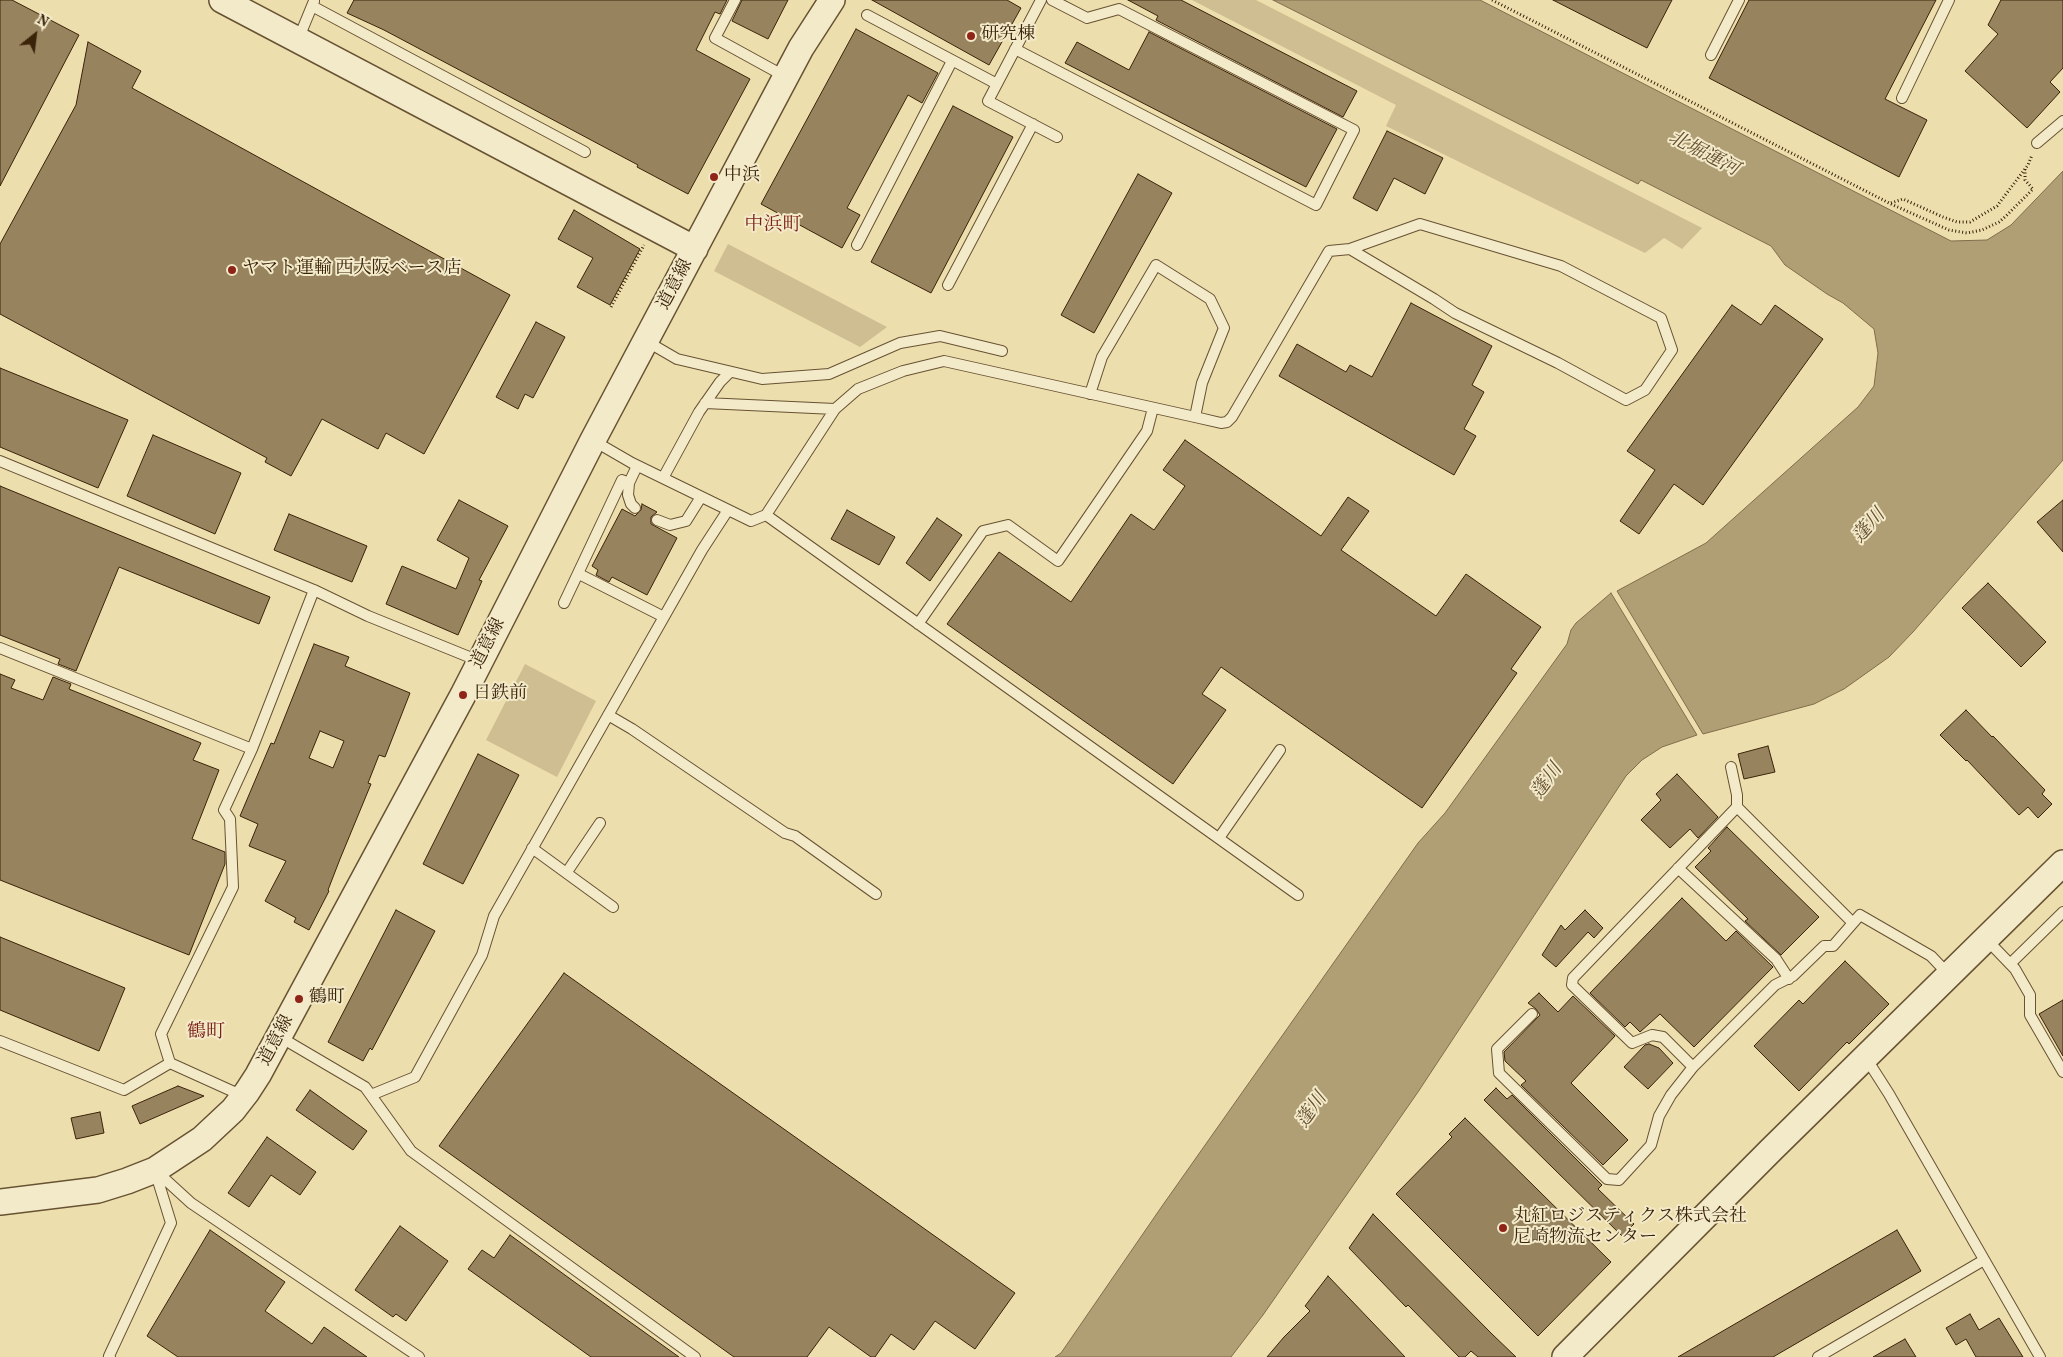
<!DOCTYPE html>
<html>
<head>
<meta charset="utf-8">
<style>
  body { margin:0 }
  #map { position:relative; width:2063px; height:1357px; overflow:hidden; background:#eddead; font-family:Vollkorn,serif }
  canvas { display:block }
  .north { position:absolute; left:10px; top:10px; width:50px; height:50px; -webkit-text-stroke:4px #f3eaca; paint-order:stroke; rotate:29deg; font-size:14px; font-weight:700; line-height:20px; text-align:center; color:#3a2309 }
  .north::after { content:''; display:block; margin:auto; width:18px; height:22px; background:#3a2309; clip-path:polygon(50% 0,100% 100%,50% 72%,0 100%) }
</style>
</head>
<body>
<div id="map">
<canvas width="2063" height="1357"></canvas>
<div class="north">N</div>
</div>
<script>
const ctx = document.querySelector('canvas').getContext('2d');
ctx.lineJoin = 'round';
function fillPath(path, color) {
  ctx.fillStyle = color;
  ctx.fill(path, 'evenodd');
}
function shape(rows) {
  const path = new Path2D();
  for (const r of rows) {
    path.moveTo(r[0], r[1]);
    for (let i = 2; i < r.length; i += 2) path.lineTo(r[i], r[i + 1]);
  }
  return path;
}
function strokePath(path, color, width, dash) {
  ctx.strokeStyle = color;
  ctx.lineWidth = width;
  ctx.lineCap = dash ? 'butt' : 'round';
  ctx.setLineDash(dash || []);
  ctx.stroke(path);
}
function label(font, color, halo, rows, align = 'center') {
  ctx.font = font + ' Vollkorn,"Noto Serif JP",serif';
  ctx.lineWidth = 4;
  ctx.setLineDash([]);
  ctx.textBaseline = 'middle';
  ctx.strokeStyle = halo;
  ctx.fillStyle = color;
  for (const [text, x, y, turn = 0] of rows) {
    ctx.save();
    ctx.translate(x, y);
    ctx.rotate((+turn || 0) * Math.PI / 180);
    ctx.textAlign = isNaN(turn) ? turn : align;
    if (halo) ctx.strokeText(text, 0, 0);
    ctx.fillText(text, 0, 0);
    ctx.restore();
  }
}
const green = shape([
  [1192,0,1256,0,1702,228,1682,249,1664,238,1645,253,1386,126,1396,105],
  [728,244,887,327,860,347,714,271],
  [525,664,596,701,557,777,486,740]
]);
const water = shape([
  [1273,0,1480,0,1951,241,1987,240,2011,225,2063,171,2063,460,1913,632,1889,657,1844,689,1814,704,1703,734,1617,591,1706,543,1858,407,1874,386,1878,353,1874,329,1843,303,1827,294,1785,265,1771,246,1641,180,1638,184,1273,0],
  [1611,593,1697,735,1662,747,1642,760,1626,776,1418,1092,1263,1315,1231,1357,1055,1357,1061,1353,1160,1209,1418,843,1445,813,1567,644,1571,630,1576,623,1611,593]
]);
const building = shape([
  [0,0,12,0,79,35,0,186,0,0],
  [354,0,727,0,720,14,715,12,696,50,750,79,688,194,637,167,638,165,482,82,384,30,347,13,354,0],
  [742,0,788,0,768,39,732,21,742,0],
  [872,0,1007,0,1021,8,989,65,872,0],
  [1128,0,1181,0,1357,91,1343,117,1156,20,1158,16,1128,0],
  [1553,0,1672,0,1647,48,1553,0],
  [1749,0,1936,0,1885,99,1927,120,1899,177,1709,78,1749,0],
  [2001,0,2063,0,2063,68,2050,82,2060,92,2027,128,1965,71,1998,34,1988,25,2001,0],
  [856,29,938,73,922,103,908,95,847,208,860,215,842,248,761,204,856,29],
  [1149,32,1337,129,1306,187,1065,63,1077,42,1129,70,1149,32],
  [88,42,141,71,132,88,510,295,424,454,386,433,378,449,322,419,291,476,265,462,267,458,0,314,0,244,76,105,88,42],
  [953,106,1013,137,931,293,871,262,953,106],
  [1387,131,1443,158,1425,194,1394,178,1377,211,1353,198,1387,131],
  [1138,174,1172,193,1094,333,1061,315,1138,174],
  [574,210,640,249,610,305,577,287,593,258,558,239,574,210],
  [1411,303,1492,346,1472,385,1484,392,1464,429,1476,436,1454,475,1279,376,1297,344,1346,372,1350,365,1372,377,1411,303],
  [1732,305,1761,325,1775,305,1823,339,1703,505,1674,484,1639,534,1620,521,1655,470,1627,451,1732,305],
  [536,322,565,337,533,398,525,394,518,409,496,397,536,322],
  [0,368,128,420,98,488,0,447,0,368],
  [153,435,241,473,215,534,127,496,153,435],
  [1185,440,1321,536,1348,497,1369,511,1341,550,1436,616,1466,574,1541,627,1511,669,1517,673,1422,808,1221,667,1202,694,1226,710,1173,784,947,624,999,552,1071,602,1131,514,1154,530,1185,486,1163,470,1185,440],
  [0,486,270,597,259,624,119,567,76,671,58,664,60,659,0,635,0,486],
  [459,500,508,526,479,580,482,581,458,635,386,604,402,566,456,589,469,558,437,540,459,500],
  [2063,500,2063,552,2037,522,2063,500],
  [642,504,657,512,651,517,651,524,677,538,647,595,612,577,609,582,596,575,598,570,592,566,622,509,635,516,641,510,642,504],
  [847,510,895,537,879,565,831,539,847,510],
  [289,514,367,546,352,582,274,550,289,514],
  [937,518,962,535,930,581,906,563,937,518],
  [1988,583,2046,642,2021,667,1962,608,1988,583],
  [314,644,349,657,345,666,410,693,385,757,379,755,368,783,371,784,340,859,328,890,329,891,309,930,294,922,296,918,265,901,286,861,249,846,258,824,240,816,271,743,274,744,314,644],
  [320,731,344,741,333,768,309,758,320,731],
  [0,674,15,680,11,688,43,700,53,677,71,684,69,689,201,743,193,760,219,770,192,839,225,852,225,864,189,955,0,880,0,674],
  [1966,710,1992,737,1993,736,2045,790,2042,794,2052,804,2038,818,2028,807,2019,815,1967,760,1966,761,1940,735,1966,710],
  [1768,746,1775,772,1744,779,1738,754,1768,746],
  [478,754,519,775,463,884,423,864,478,754],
  [1677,774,1718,817,1698,838,1690,829,1670,848,1641,820,1661,800,1656,794,1677,774],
  [1727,827,1819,917,1781,955,1745,921,1748,919,1695,867,1711,851,1708,848,1727,827],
  [1682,898,1726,941,1736,931,1773,967,1694,1047,1660,1014,1640,1032,1630,1022,1625,1027,1590,993,1682,898],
  [396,910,435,931,372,1050,370,1048,363,1061,328,1042,396,910],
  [1585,910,1603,928,1594,938,1588,932,1556,967,1542,955,1561,925,1565,930,1585,910],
  [0,937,125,988,99,1051,0,1010,0,937],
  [1845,961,1889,1004,1849,1044,1847,1042,1799,1091,1754,1046,1799,1000,1803,1004,1845,961],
  [564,973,1015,1293,975,1349,935,1321,914,1350,891,1334,875,1357,871,1357,829,1327,807,1357,734,1357,439,1146,564,973],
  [1539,993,1558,1012,1573,996,1615,1036,1571,1083,1628,1140,1603,1165,1521,1085,1526,1081,1505,1061,1504,1052,1540,1015,1536,1009,1528,1003,1539,993],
  [2063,1000,2063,1056,2039,1014,2063,1000],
  [1649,1044,1659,1048,1673,1063,1648,1089,1624,1067,1645,1045,1649,1044],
  [178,1086,204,1096,140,1124,132,1106,178,1086],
  [1496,1088,1507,1099,1512,1095,1602,1185,1598,1189,1634,1224,1622,1236,1484,1100,1496,1088],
  [310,1090,367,1131,353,1150,296,1110,310,1090],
  [100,1112,104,1133,76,1139,71,1118,100,1112],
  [1465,1118,1611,1262,1538,1336,1396,1194,1452,1137,1449,1134,1465,1118],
  [267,1137,316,1172,300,1195,271,1175,249,1207,228,1193,267,1137],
  [1373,1214,1492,1334,1516,1357,1478,1357,1471,1351,1465,1357,1459,1357,1408,1305,1406,1307,1349,1248,1373,1214],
  [400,1226,448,1261,406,1321,396,1314,393,1317,355,1290,400,1226],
  [210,1230,285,1282,265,1311,312,1344,324,1327,367,1357,178,1357,147,1336,210,1230],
  [1897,1230,1921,1271,1773,1357,1678,1357,1897,1230],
  [510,1235,580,1286,679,1357,591,1357,468,1269,482,1250,494,1258,510,1235],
  [1328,1276,1391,1342,1405,1357,1267,1357,1284,1337,1310,1311,1305,1306,1328,1276],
  [1970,1314,1979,1330,1999,1318,2023,1357,1976,1357,1966,1339,1956,1345,1946,1328,1970,1314],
  [1905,1339,1916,1357,1873,1357,1905,1339]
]);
const path = shape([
  [1492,0,1891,204,1949,230,1967,233,1982,230,1999,222,2006,216,2033,189,2025,180,2025,169],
  [1891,203,1903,199,1943,217,1957,222,1970,222,1997,206,2028,165,2032,155],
  [611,307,644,245]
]);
const service = shape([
  [735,0,715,38,786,77],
  [1041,0,988,101,1057,137],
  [312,6,585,152],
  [867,15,997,84],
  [298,40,314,1],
  [1015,49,1316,205,1354,130,1119,9,1087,18,1052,0],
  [1711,55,1739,0],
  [1902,98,1949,0],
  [2037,143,2063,121],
  [857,245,952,61],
  [948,285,1033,124],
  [646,341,677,359,762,379,829,374,900,343,940,336,1002,351],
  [1090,394,1102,357,1156,265,1210,299,1224,328,1202,383,1195,417],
  [705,403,835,409],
  [594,441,632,463,751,521,766,515,835,409,858,389,903,371,944,361,1195,417,1221,423,1227,422,1232,417,1329,251,1350,249,1434,299,1455,313,1558,363,1626,400,1645,390,1672,350,1661,318,1561,266,1420,224,1350,249],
  [0,461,314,590,368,616,479,661],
  [663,478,699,412,720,382,730,372],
  [629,483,628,495,631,504,635,508],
  [766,515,1298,895],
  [657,520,670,525,686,521,701,497],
  [579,574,664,617],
  [564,603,622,480,629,483,637,466],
  [918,624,983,531,1008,525,1058,561,1147,431,1153,408],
  [0,648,252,749],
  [608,715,632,729,785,833,795,836,876,894],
  [1731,767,1737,795,1737,807,1853,923],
  [1219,838,1280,750],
  [532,848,613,907],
  [1678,868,1776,959,1789,979],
  [567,872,600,823],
  [1986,939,2015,969,2030,995,2030,1015,2063,1072],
  [2010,964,2063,912],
  [1532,1014,1497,1049,1499,1073,1607,1179,1619,1180,1651,1145,1659,1116,1671,1095,1693,1067,1775,985,1793,976,1824,946,1833,946,1860,915,1931,956,1949,975],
  [280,1037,365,1087,411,1151,695,1357],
  [0,1041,124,1090,170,1063],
  [1866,1058,1889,1094,2040,1357],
  [1693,1067,1663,1037,1652,1035,1632,1043,1572,985,1573,978,1737,807],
  [371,1095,415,1077,482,955,494,916,702,550,728,510],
  [243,1096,170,1063,161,1034,233,887,230,819,224,810,252,749,314,590],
  [156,1171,191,1203,419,1357],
  [110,1357,109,1356,171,1223,155,1171],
  [1818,1357,1984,1260]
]);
const tertiary = shape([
  [222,0,695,249],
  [0,1202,98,1190,127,1181,155,1170,202,1139,233,1110,247,1092,258,1075,463,695,593,440,801,48,832,0],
  [1565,1357,1772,1149,2063,863]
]);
const markers = [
  [971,36,5,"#8f2418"],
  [714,177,5,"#8f2418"],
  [232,270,5,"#8f2418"],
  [463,695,5,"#8f2418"],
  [299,999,5,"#8f2418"],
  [1503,1228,5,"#8f2418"]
];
const poiNames = [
  ["研究棟",981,36],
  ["中浜",724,177],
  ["ヤマト運輸 西大阪ベース店",242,270],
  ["日鉄前",473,695],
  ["鶴町",309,999],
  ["丸紅ロジスティクス株式会社",1513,1218],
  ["尼崎物流センター",1513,1239]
];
const streetNames = [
  ["道意線",676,285,-62],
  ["道意線",489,644,-63],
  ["道意線",277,1041,-62]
];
const waterNames = [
  ["北堀運河",1703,155,27],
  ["蓬川",1870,527,-48],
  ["蓬川",1548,782,-54],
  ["蓬川",1313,1111,-55]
];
const neighbourhoodNames = [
  ["中浜町",773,227],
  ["鶴町",206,1034]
];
fillPath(green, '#cfbe91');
fillPath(water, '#b09e75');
strokePath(water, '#816d4a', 1);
fillPath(building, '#97845e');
strokePath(building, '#3a2309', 1);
strokePath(service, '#675232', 12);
strokePath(tertiary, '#675232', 28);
strokePath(path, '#3a2309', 3, [1, 2.5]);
strokePath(service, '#f3eaca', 10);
strokePath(tertiary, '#f3eaca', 25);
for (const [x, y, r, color] of markers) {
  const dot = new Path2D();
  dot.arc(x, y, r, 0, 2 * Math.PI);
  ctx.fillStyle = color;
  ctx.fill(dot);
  strokePath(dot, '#f3eaca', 2);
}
label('18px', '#3a2309', '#f3eaca', poiNames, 'left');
label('18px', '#3a2309', '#f3eaca', streetNames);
label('italic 19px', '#634e2f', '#f3eaca', waterNames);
label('19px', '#7a1f14', '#f3eaca', neighbourhoodNames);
</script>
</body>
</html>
